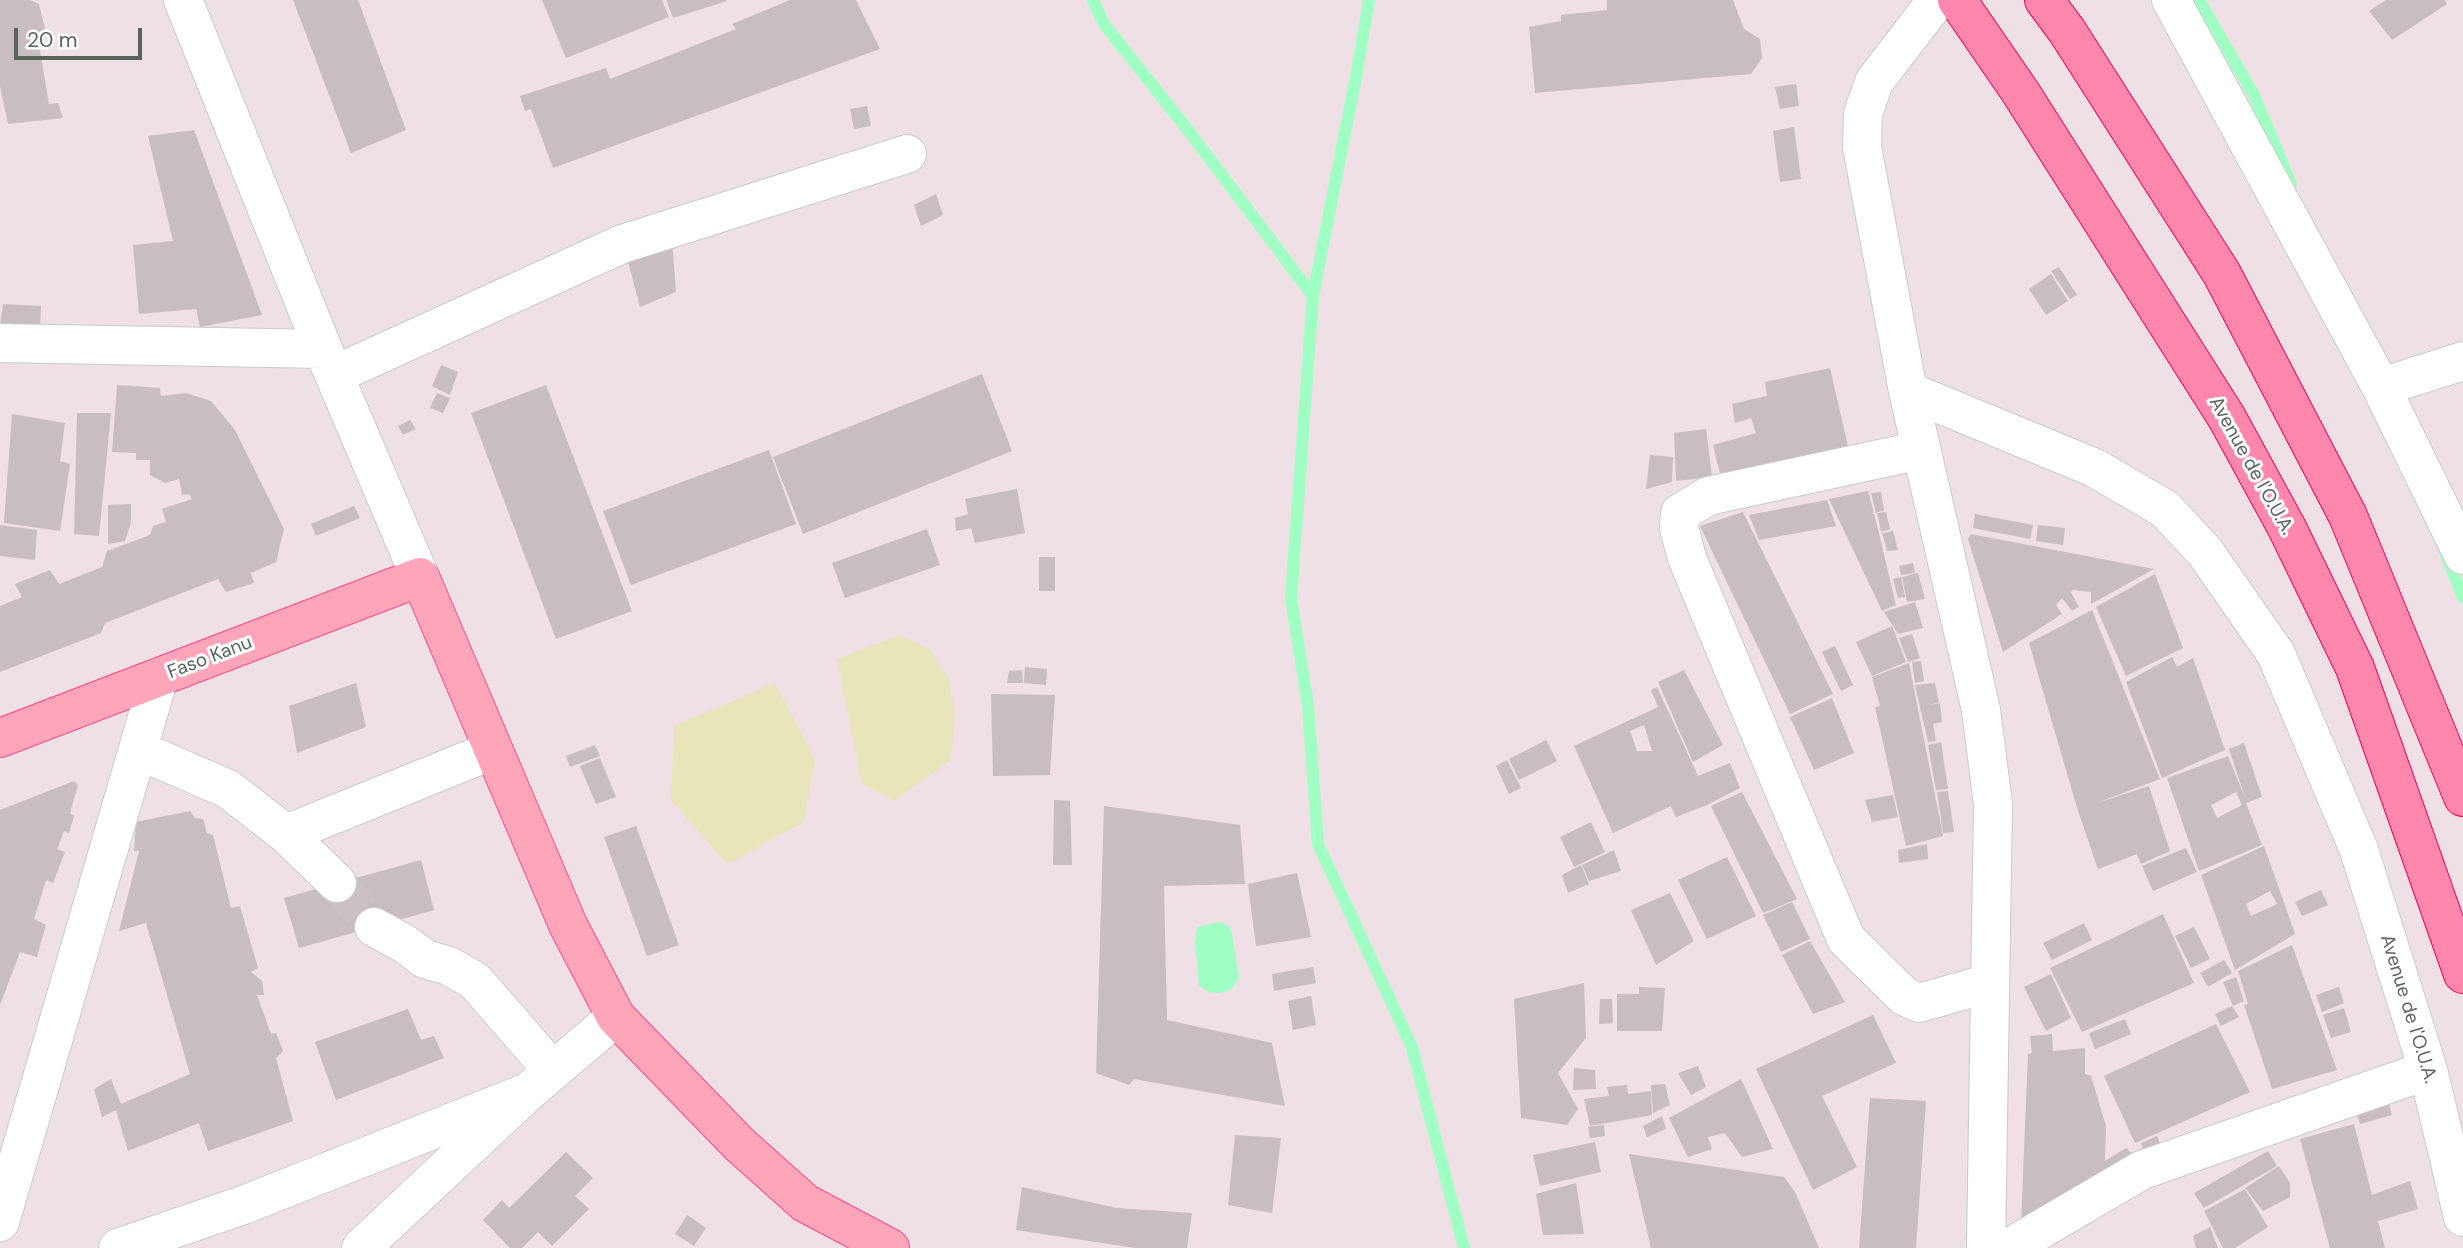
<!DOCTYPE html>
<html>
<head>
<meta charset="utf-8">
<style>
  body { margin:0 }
  #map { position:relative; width:2463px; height:1248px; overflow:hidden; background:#eee0e4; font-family:"DM Sans",sans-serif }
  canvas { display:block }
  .scale { position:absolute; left:14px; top:28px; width:128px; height:32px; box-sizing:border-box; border:4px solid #59635e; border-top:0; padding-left:9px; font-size:21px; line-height:24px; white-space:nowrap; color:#59635e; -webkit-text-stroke:5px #fff; paint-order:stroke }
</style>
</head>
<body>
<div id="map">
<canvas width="2463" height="1248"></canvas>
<div class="scale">20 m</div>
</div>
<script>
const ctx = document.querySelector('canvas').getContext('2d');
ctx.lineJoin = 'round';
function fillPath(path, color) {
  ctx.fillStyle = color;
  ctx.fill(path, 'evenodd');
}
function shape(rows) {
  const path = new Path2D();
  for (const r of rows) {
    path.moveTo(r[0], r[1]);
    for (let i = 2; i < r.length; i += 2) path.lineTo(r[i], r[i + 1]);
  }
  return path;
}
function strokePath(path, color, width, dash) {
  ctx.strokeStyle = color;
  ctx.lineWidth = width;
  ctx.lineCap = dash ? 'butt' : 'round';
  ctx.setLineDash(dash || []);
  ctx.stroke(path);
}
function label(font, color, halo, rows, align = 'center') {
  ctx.font = font + ' "DM Sans",sans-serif';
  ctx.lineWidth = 6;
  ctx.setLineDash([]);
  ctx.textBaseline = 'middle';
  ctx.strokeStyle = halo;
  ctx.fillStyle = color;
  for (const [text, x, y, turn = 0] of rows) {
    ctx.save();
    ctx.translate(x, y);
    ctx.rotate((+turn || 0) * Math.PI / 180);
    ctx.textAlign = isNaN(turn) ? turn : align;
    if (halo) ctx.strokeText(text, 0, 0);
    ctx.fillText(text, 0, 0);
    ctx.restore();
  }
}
const green = shape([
  [900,635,931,650,949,680,955,714,951,760,894,801,862,784,837,659],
  [775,683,815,759,804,822,727,864,671,800,674,726]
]);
const water = shape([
  [1220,922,1229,926,1232,933,1239,978,1231,990,1219,993,1208,992,1199,985,1195,942,1197,927]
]);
const stream = shape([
  [1093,0,1104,24,1188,130,1313,296,1291,598,1308,705,1318,844,1412,1047,1464,1248],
  [2199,0,2254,95,2291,184],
  [1313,296,1357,72,1369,0],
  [2446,556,2463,597]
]);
const building = shape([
  [0,0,30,0,39,4,45,29,37,33,49,104,58,103,63,118,8,124,0,86],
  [293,0,358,0,406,130,351,153],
  [542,0,662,0,669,17,566,58],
  [666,0,727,0,727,1,673,18],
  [790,0,856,0,880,49,553,168,531,109,525,111,520,96,606,68,610,79,736,29,732,24],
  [1607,0,1733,0,1744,29,1760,39,1762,58,1751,74,1535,93,1529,27,1561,21,1561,15,1607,10],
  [2386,0,2445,0,2447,4,2392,40,2369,11],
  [1796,84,1799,106,1780,109,1775,87],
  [867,106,871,126,854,129,850,109],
  [1794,127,1801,179,1780,182,1773,131],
  [194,130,262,315,200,327,196,309,139,314,133,245,173,241,148,136],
  [936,194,943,215,921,226,914,205],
  [672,240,676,292,640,307,626,254],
  [2059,267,2077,295,2070,299,2051,271],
  [2051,274,2068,301,2046,315,2029,289],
  [3,304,41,306,40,327,0,327],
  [441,365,458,372,450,395,432,386],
  [1830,368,1849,451,1721,478,1713,445,1756,433,1751,418,1735,423,1732,404,1767,396,1765,382],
  [982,374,1012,451,803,534,773,457],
  [117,385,160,388,161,396,186,393,211,401,235,430,284,529,276,562,251,573,254,583,226,592,218,579,105,623,101,633,0,672,0,606,22,597,15,584,50,570,59,584,102,567,107,551,150,535,153,526,166,522,162,509,192,499,189,494,182,495,179,479,165,483,150,475,150,460,136,460,136,453,112,452],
  [546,385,632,611,556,639,471,413],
  [437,393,450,398,443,413,430,408],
  [77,413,111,413,99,536,74,534],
  [12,414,65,423,60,461,70,464,60,531,4,523],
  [410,420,416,429,403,435,398,426],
  [1706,429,1712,477,1676,481,1674,433],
  [769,450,796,524,631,585,603,511],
  [1650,455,1673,457,1672,482,1646,489],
  [1017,489,1025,533,975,543,971,528,956,531,955,518,968,514,965,499],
  [1868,491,1874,513,1871,514,1874,514,1879,533,1874,534,1879,533,1896,605,1882,611,1829,499],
  [1881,492,1884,510,1876,513,1871,493],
  [1827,500,1836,526,1759,540,1749,515],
  [131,504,131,523,125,541,108,544,108,505],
  [354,506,360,518,316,536,311,524],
  [1743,512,1833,694,1790,714,1700,526],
  [1886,512,1890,529,1881,532,1877,513],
  [1975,514,2033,525,2030,539,1973,528],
  [0,525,37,530,35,560,0,556],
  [2038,525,2065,528,2063,545,2036,541],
  [927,529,940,565,845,598,832,563],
  [1893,531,1898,550,1887,551,1882,533],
  [1971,534,2154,569,2091,604,2091,592,2073,590,2071,592,2079,607,2072,611,2062,598,2056,605,2062,614,2003,652,1968,539],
  [1039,557,1055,557,1055,591,1039,591],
  [1913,563,1915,573,1901,575,1899,566],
  [1918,573,1925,599,1907,602,1902,577],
  [2155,574,2183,648,2126,676,2096,607],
  [1901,577,1905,597,1898,598,1893,579],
  [1915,602,1923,628,1898,634,1884,612],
  [2092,610,2160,779,2094,804,2149,786,2170,851,2141,864,2137,854,2098,869,2078,811,2029,643],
  [1892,626,1906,662,1872,676,1856,642],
  [1912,634,1920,658,1908,662,1899,638],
  [1835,646,1853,685,1841,691,1822,652],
  [2172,657,2177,667,2193,658,2225,750,2162,778,2126,682],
  [1921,661,1924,681,1915,683,1912,662],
  [1909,663,1943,836,1906,846,1875,707,1880,706,1872,677],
  [1025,667,1047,669,1046,685,1024,683],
  [1022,670,1023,683,1007,683,1009,671],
  [1684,670,1723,745,1693,762,1658,682],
  [356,683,366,727,297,753,289,706],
  [1935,683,1939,702,1930,705,1940,703,1942,722,1933,724,1936,741,1928,742,1915,685],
  [1657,687,1698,776,1730,763,1740,788,1707,805,1676,817,1671,806,1613,833,1574,746,1658,707,1651,690],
  [1644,725,1652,751,1637,751,1630,731],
  [991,694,1055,695,1050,775,993,776],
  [1832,698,1854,753,1814,770,1790,717],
  [1546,740,1557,761,1519,780,1509,759],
  [1941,742,1948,789,1936,790,1928,745],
  [2244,743,2262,797,2246,803,2262,845,2199,871,2167,778,2228,756,2246,800,2229,749],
  [2236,792,2242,805,2217,818,2211,805],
  [595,745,600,756,570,767,566,756],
  [600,758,616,797,596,804,580,766],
  [1507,760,1521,788,1509,794,1496,766],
  [74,781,78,785,70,813,74,816,69,833,64,831,57,849,65,852,53,883,46,880,34,919,46,925,37,957,20,952,0,1005,0,810],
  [1948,791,1954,832,1943,833,1937,792],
  [1742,792,1797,899,1763,913,1711,806],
  [1893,795,1898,817,1872,822,1865,800],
  [1054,800,1070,801,1072,865,1053,865],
  [1104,806,1240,825,1245,884,1164,886,1167,1020,1272,1043,1285,1106,1134,1079,1129,1085,1096,1073],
  [190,811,195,818,203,819,207,833,213,835,231,908,240,906,258,968,251,972,262,981,264,995,257,995,271,1034,276,1033,283,1051,276,1058,293,1121,208,1151,199,1123,128,1151,116,1110,102,1117,94,1089,111,1079,121,1104,190,1074,146,923,119,931,139,851,134,851,136,822],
  [1591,822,1605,852,1574,867,1560,837],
  [636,826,679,945,647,956,604,837],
  [1927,844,1928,859,1899,863,1898,850],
  [2264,846,2295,934,2235,970,2201,875],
  [2270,891,2277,904,2251,916,2246,904],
  [2186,848,2197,872,2153,891,2142,866],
  [1614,850,1621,871,1589,881,1582,865],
  [1727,857,1756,916,1707,939,1678,880],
  [421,860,434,910,299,948,284,898],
  [1581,865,1589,884,1568,893,1562,875],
  [1297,873,1311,937,1256,946,1248,884],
  [2321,890,2328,905,2302,916,2295,902],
  [1670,893,1694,941,1656,965,1631,910],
  [1792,902,1810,939,1781,952,1763,915],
  [2163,914,2194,983,2082,1032,2050,968],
  [2084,923,2092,940,2052,960,2043,943],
  [2194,927,2210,959,2191,968,2175,936],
  [1810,941,1845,1002,1813,1014,1782,955],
  [2292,945,2337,1070,2272,1089,2244,1005,2248,1004,2238,971],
  [2224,960,2232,973,2208,987,2200,973],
  [1313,967,1316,983,1274,991,1272,974],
  [2051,974,2071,1018,2046,1031,2024,987],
  [2236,977,2244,1001,2233,1006,2223,982],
  [1584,983,1586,1038,1558,1073,1578,1109,1567,1125,1521,1118,1514,999],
  [1639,987,1665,988,1662,1031,1617,1031,1617,994,1639,994],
  [2339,987,2344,1003,2322,1012,2316,995],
  [1311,996,1316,1025,1293,1030,1288,1001],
  [1600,999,1612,999,1613,1023,1599,1024],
  [2232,1006,2239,1017,2221,1026,2215,1014],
  [2344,1008,2351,1032,2331,1038,2323,1015],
  [408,1009,421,1040,434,1036,444,1058,336,1100,315,1042],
  [1873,1015,1896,1063,1822,1096,1857,1167,1813,1190,1756,1069],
  [2125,1019,2131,1034,2095,1049,2089,1033],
  [2216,1024,2250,1092,2135,1143,2104,1076],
  [2052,1034,2053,1051,2085,1048,2085,1074,2091,1076,2106,1126,2105,1161,2126,1148,2135,1156,2021,1224,2028,1054,2032,1053,2030,1036],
  [1698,1066,1706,1087,1691,1095,1678,1073],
  [1574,1068,1595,1070,1596,1089,1573,1090],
  [1741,1079,1773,1149,1742,1157,1725,1133,1708,1137,1712,1149,1688,1157,1669,1118],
  [1665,1084,1670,1105,1653,1113,1651,1085],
  [1627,1085,1628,1094,1651,1091,1652,1115,1590,1126,1584,1099,1609,1096,1607,1087],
  [2385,1089,2392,1115,2360,1124,2353,1101],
  [1870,1098,1926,1101,1916,1248,1859,1248],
  [1662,1116,1666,1129,1647,1137,1643,1126],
  [2354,1124,2372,1195,2410,1181,2418,1209,2378,1221,2385,1248,2330,1248,2300,1139],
  [1604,1125,1605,1136,1590,1138,1588,1127],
  [1235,1135,1281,1138,1272,1213,1228,1205],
  [2157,1136,2160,1144,2144,1152,2141,1143],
  [1595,1142,1601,1172,1540,1186,1533,1155],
  [2268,1151,2277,1166,2204,1208,2194,1193],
  [566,1152,593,1178,575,1196,589,1209,552,1246,538,1232,522,1248,510,1248,483,1220,502,1200,509,1208],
  [1629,1154,1784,1177,1795,1192,1819,1248,1651,1248],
  [2279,1166,2290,1183,2290,1197,2263,1211,2245,1188],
  [1576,1183,1584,1234,1543,1235,1536,1194],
  [1022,1187,1117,1208,1192,1213,1187,1248,1135,1248,1016,1230],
  [2245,1189,2268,1227,2235,1248,2223,1248,2204,1211],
  [687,1215,706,1228,694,1246,675,1234],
  [2210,1227,2218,1248,2196,1248,2193,1236]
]);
const minorTunnel = shape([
  [337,883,374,927]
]);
const minor = shape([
  [183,0,323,349,420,577],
  [1937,0,1874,82,1863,114,1862,147,1908,391,1981,710,1993,804,1986,1248],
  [2171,0,2381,387,2463,555],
  [0,343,323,349],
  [334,375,622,244,907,154],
  [2381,387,2463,361],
  [1908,391,2095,468,2165,509,2205,552,2276,654,2359,850,2428,1070,2463,1217],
  [1921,450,1708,496,1680,513,1679,528,1687,558,1846,939,1904,996,1919,1003,1990,983],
  [138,750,228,789,286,834,337,883],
  [286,834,493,750],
  [374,927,405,944,425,959,449,966,475,981,553,1071],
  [0,1222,159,677],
  [118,1248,246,1204,528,1092],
  [361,1248,528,1092,616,1017],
  [2009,1248,2142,1170,2428,1070]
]);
const major = shape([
  [0,738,420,577,568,925,616,1017,739,1144,805,1203,890,1248]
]);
const highway = shape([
  [1957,0,2021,93,2227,418,2287,528,2355,668,2463,974],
  [2044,0,2067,31,2222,274,2348,516,2463,797]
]);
const streetNames = [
  ["Avenue de l'O.U.A.",2251,466,61],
  ["Faso Kanu",210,658,-21],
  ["Avenue de l'O.U.A.",2408,1009,73]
];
fillPath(green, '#e9e5ba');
fillPath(water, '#a0ffc2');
strokePath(stream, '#a0ffc2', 12);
fillPath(building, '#c8bdc1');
strokePath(minorTunnel, '#c9c1c2', 38, [38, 19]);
strokePath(minor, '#c5cdca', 40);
strokePath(major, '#ff4989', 40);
strokePath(highway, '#ef005c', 40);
strokePath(minor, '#fff', 38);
strokePath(major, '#ffa5ba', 38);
strokePath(highway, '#ff87ae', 38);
label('19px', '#59635e', '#fff', streetNames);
</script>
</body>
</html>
